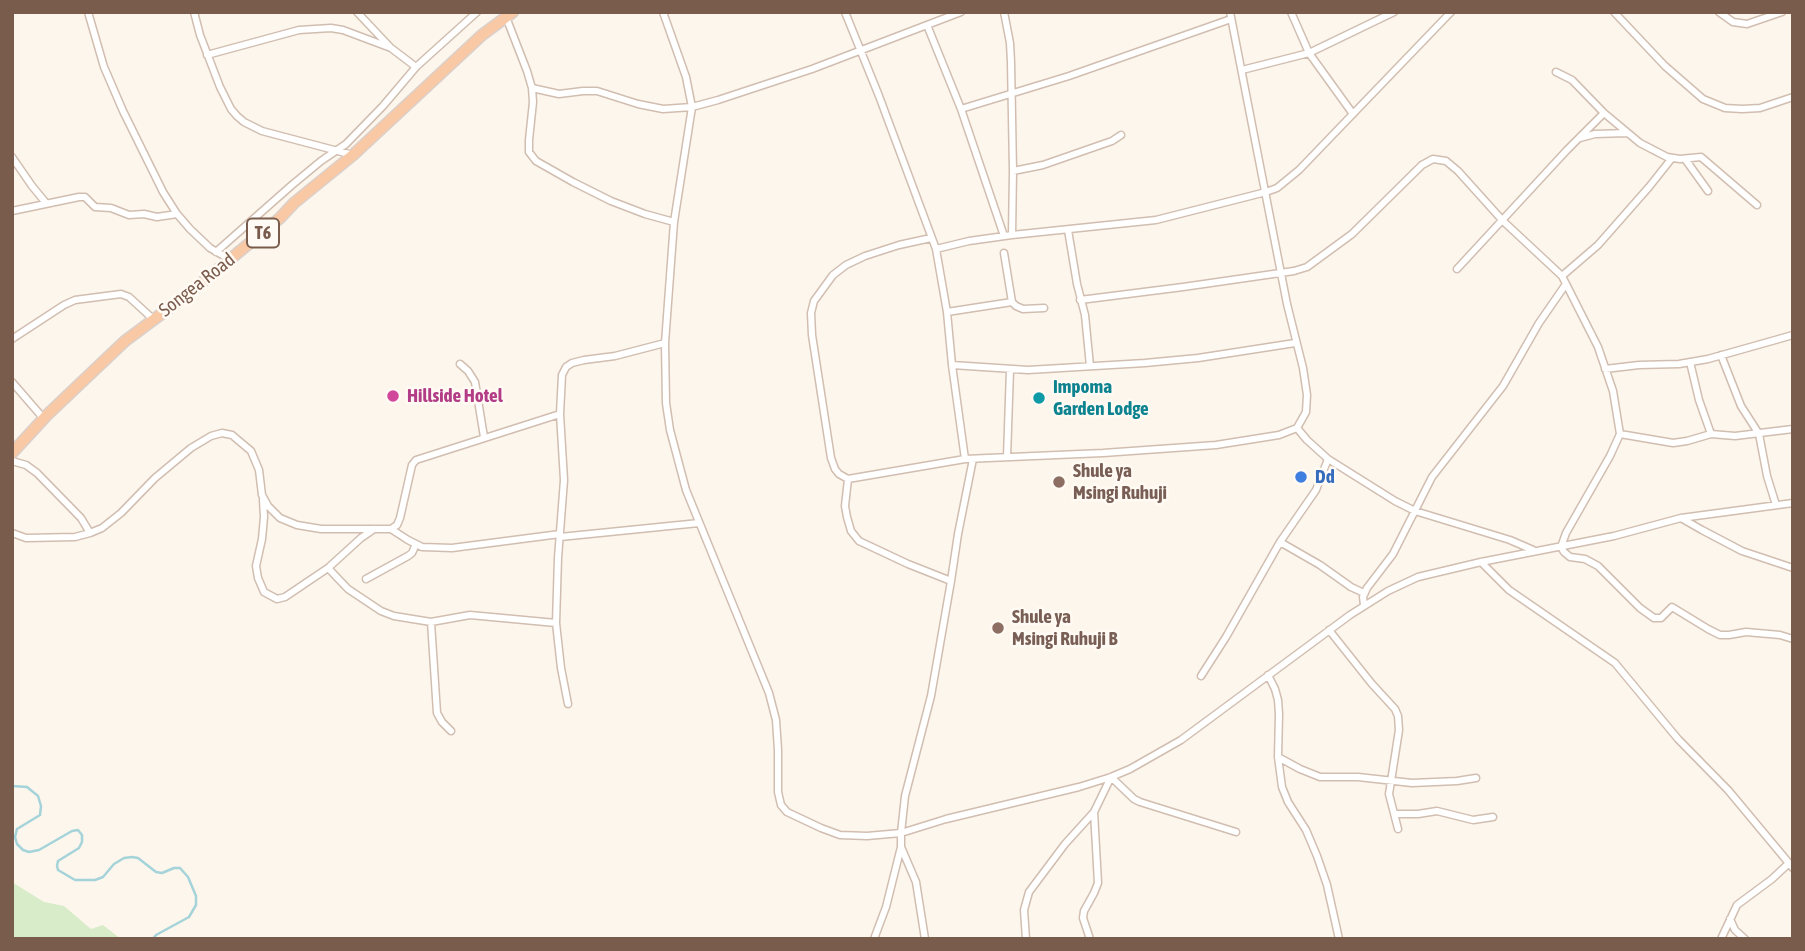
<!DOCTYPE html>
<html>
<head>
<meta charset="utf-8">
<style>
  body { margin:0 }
  #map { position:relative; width:1805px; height:951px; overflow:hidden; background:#fdf6ec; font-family:"Asap Condensed",sans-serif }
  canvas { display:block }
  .frame { position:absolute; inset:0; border:14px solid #7a5c4d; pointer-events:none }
</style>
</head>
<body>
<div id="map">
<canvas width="1805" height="951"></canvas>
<div class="frame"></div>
</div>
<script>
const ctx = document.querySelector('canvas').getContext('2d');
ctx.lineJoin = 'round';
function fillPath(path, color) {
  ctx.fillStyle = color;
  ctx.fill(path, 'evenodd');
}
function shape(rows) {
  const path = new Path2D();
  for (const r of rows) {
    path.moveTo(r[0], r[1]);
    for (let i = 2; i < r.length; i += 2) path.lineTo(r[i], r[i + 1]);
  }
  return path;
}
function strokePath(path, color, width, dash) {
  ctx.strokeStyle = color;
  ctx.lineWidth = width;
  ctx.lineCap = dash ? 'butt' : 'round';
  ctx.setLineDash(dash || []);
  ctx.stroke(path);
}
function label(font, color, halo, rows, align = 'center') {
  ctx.font = font + ' "Asap Condensed",sans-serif';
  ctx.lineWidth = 5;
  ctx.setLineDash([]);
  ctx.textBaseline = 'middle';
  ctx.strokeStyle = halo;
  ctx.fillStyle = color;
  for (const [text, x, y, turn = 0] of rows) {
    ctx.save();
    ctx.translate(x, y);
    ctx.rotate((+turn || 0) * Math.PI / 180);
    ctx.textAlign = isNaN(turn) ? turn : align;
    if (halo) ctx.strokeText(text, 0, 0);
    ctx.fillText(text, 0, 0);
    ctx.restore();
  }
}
const green = shape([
  [12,882,44,902,64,906,91,929,103,925,121,939,12,939]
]);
const stream = shape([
  [12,786,27,787,38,796,41,806,40,815,17,829,15,837,17,844,23,850,29,852,39,850,72,831,78,830,82,835,82,842,79,848,58,861,57,866,58,870,75,880,95,880,103,877,114,864,124,858,132,857,138,858,156,872,162,873,174,868,180,868,188,877,196,896,196,905,189,917,156,935,153,939]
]);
const minor = shape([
  [88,12,104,67,123,111,163,192,177,214,190,229,210,248,231,260],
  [194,12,200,35,220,87,231,109,237,116,244,122,262,131,353,155],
  [357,12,390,47],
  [663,12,686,77,692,107,674,222,665,343,666,403,670,430,686,490,769,693,776,720,778,750,778,792,781,805,787,812,821,828,840,835,867,836,901,833,946,819,1079,787,1111,777,1130,769,1181,740,1350,615,1388,591,1418,577,1481,562,1614,536,1681,518,1793,503],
  [845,12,879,96,936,249,947,312,952,365,965,459],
  [1004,12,1010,43,1011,62,1013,171,1012,235],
  [1291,12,1309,53,1353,114],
  [1614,12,1665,66,1703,99,1725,108,1742,109,1760,108,1793,97],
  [1719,12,1733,22,1747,24,1782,12],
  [506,17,527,71,532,88,533,102,529,140,529,152,536,161,573,182,611,201,645,214,674,222],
  [927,25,961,109,1004,236],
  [207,55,299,30,331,28,343,30,391,48,416,67],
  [1242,70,1309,53,1394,12],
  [1556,72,1572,80,1604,113,1640,143,1667,157,1680,159,1701,157,1757,205],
  [532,88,559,94,583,91,597,91,638,104,663,109,692,107,718,100,812,69,961,12],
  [961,109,1069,76,1231,19],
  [1580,138,1595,134,1627,133],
  [12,157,32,186,46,203],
  [1685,159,1708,191],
  [1013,171,1043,165,1112,141,1121,135],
  [12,211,79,197,85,197,95,207,111,208,129,215,144,214,157,217,177,214],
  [1068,230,1077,284,1085,315,1090,366],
  [931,238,899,245,865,256,846,265,833,275,814,301,811,313,812,335,831,458,835,469,839,474,848,479,965,459,1103,453,1216,445,1279,435,1297,428,1306,412,1307,395,1303,368,1287,304,1230,12],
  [936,249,969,241,1012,235,1156,220,1266,192,1277,188,1299,170,1451,12],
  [216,252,292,185,321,161,346,144,383,106,416,67,477,12],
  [1004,253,1012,302],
  [1457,269,1567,150,1604,113],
  [1562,276,1598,245,1649,187,1672,158],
  [1080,300,1183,287,1294,271,1307,267,1352,234,1422,165,1433,159,1446,161,1458,171,1503,221,1562,276,1598,347,1613,391,1620,434,1610,456,1566,533,1561,547,1564,552,1570,557,1585,559,1598,566,1640,608,1654,618,1661,618,1672,607,1708,629,1720,635,1729,635,1746,632,1780,635,1793,639],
  [947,312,1012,302,1016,306,1023,309,1044,308],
  [12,339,64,305,75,300,121,294,129,297,153,319],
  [1721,355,1741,406,1759,434,1767,476,1776,505],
  [1690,362,1699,400,1711,434],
  [460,364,468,371,475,382,484,437],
  [952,365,1028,370,1145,363,1198,358,1295,343],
  [1605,369,1639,365,1679,364,1708,359,1793,335],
  [12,382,44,419],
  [1297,428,1307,440,1328,459,1395,501,1415,511,1510,540,1533,550],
  [1620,434,1673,443,1687,441,1711,434,1735,436,1793,429],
  [1007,457,1010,370],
  [12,461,26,465,37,473,81,518,90,533],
  [848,479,845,506,847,517,851,531,859,541,908,564,951,581],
  [263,500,264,517,262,539,256,566,258,578,264,592,277,599,285,597,328,568,361,538,374,529],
  [1681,518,1702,530,1742,551,1793,568],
  [391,529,408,540,422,547,452,548,560,534],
  [12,533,26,538,75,537,90,533,102,528,121,513,155,478,191,448,211,436,222,433,232,435,251,451,259,470,262,495,268,506,280,518,297,525,321,529,391,529,397,525,400,518,412,465,416,460,560,414],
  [560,537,699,523],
  [1280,542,1320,565,1351,587,1364,593],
  [1481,562,1509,590,1615,663,1678,739,1728,790,1793,868],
  [328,568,348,589,381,611,394,616,431,622,470,615,556,623],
  [366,579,408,556,412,553,416,544],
  [1364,605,1363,597,1367,588,1393,554,1432,477,1503,386,1539,323,1566,284],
  [431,622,437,713,442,722,451,731],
  [1329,630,1372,684,1395,709,1398,716,1399,730,1389,794,1398,829],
  [1268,675,1275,689,1278,700,1279,714,1278,757,1282,787,1288,802,1306,830,1317,856,1327,885,1339,939],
  [1201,676,1226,637,1280,542,1316,490,1328,459],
  [568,704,561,668,556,623,558,558,564,480,560,414,562,375,566,367,572,363,584,360,615,356,665,343],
  [1278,757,1300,769,1320,777,1358,777,1412,783,1457,781,1476,778],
  [1395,814,1418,814,1437,811,1473,820,1493,817],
  [901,847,916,882,925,939],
  [1730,919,1735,930,1745,939],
  [874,939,886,907,901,847,901,833,905,796,931,696,951,581,958,534,973,459],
  [1026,939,1024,910,1029,892,1065,844,1094,812],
  [1090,939,1083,918,1084,911,1094,893,1098,883,1094,812,1111,777,1134,799,1140,802,1236,832],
  [1721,939,1737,905,1772,879,1788,864]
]);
const trunk = shape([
  [12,453,47,415,125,341,188,294,280,218,294,203,353,155,482,35,513,12]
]);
const markers = [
  [393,396,7,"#d1479c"],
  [1039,398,7,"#0f9aa8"],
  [1301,477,7,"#3f7fe0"],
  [1059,482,7,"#8d6e63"],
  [998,628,7,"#8d6e63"]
];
const shields = [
  [263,233,32]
];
const shieldNames = [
  ["T6",263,233]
];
const streetNames = [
  ["Songea Road",197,285,-38]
];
const cultureNames = [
  ["Impoma",1053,387],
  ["Garden Lodge",1053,409]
];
const hotelNames = [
  ["Hillside Hotel",407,396]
];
const educationNames = [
  ["Shule ya",1073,471],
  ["Msingi Ruhuji",1073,493],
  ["Shule ya",1012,617],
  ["Msingi Ruhuji B",1012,639]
];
const shopNames = [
  ["Dd",1315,477]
];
fillPath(green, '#d8ecc9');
strokePath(stream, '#a5d3da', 2.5);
strokePath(minor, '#d1beb0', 9);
strokePath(trunk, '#dad1cd', 13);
strokePath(minor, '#fff', 6);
strokePath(trunk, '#f9c8a4', 10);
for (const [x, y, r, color] of markers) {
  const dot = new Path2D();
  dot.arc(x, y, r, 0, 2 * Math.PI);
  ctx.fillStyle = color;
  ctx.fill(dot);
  strokePath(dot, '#fffaf3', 2.5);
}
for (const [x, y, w] of shields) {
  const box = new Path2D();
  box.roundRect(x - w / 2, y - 14.5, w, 29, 5);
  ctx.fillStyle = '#fffaf3';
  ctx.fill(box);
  strokePath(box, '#7a5c4d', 2);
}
label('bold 18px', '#7a5c4d', null, shieldNames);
label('19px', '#7a5c4d', '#fffaf3', streetNames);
label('bold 19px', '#0d838f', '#fffaf3', cultureNames, 'left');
label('bold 19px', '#b23c85', '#fffaf3', hotelNames, 'left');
label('bold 19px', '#785e54', '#fffaf3', educationNames, 'left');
label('bold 19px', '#366cbe', '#fffaf3', shopNames, 'left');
</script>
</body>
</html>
